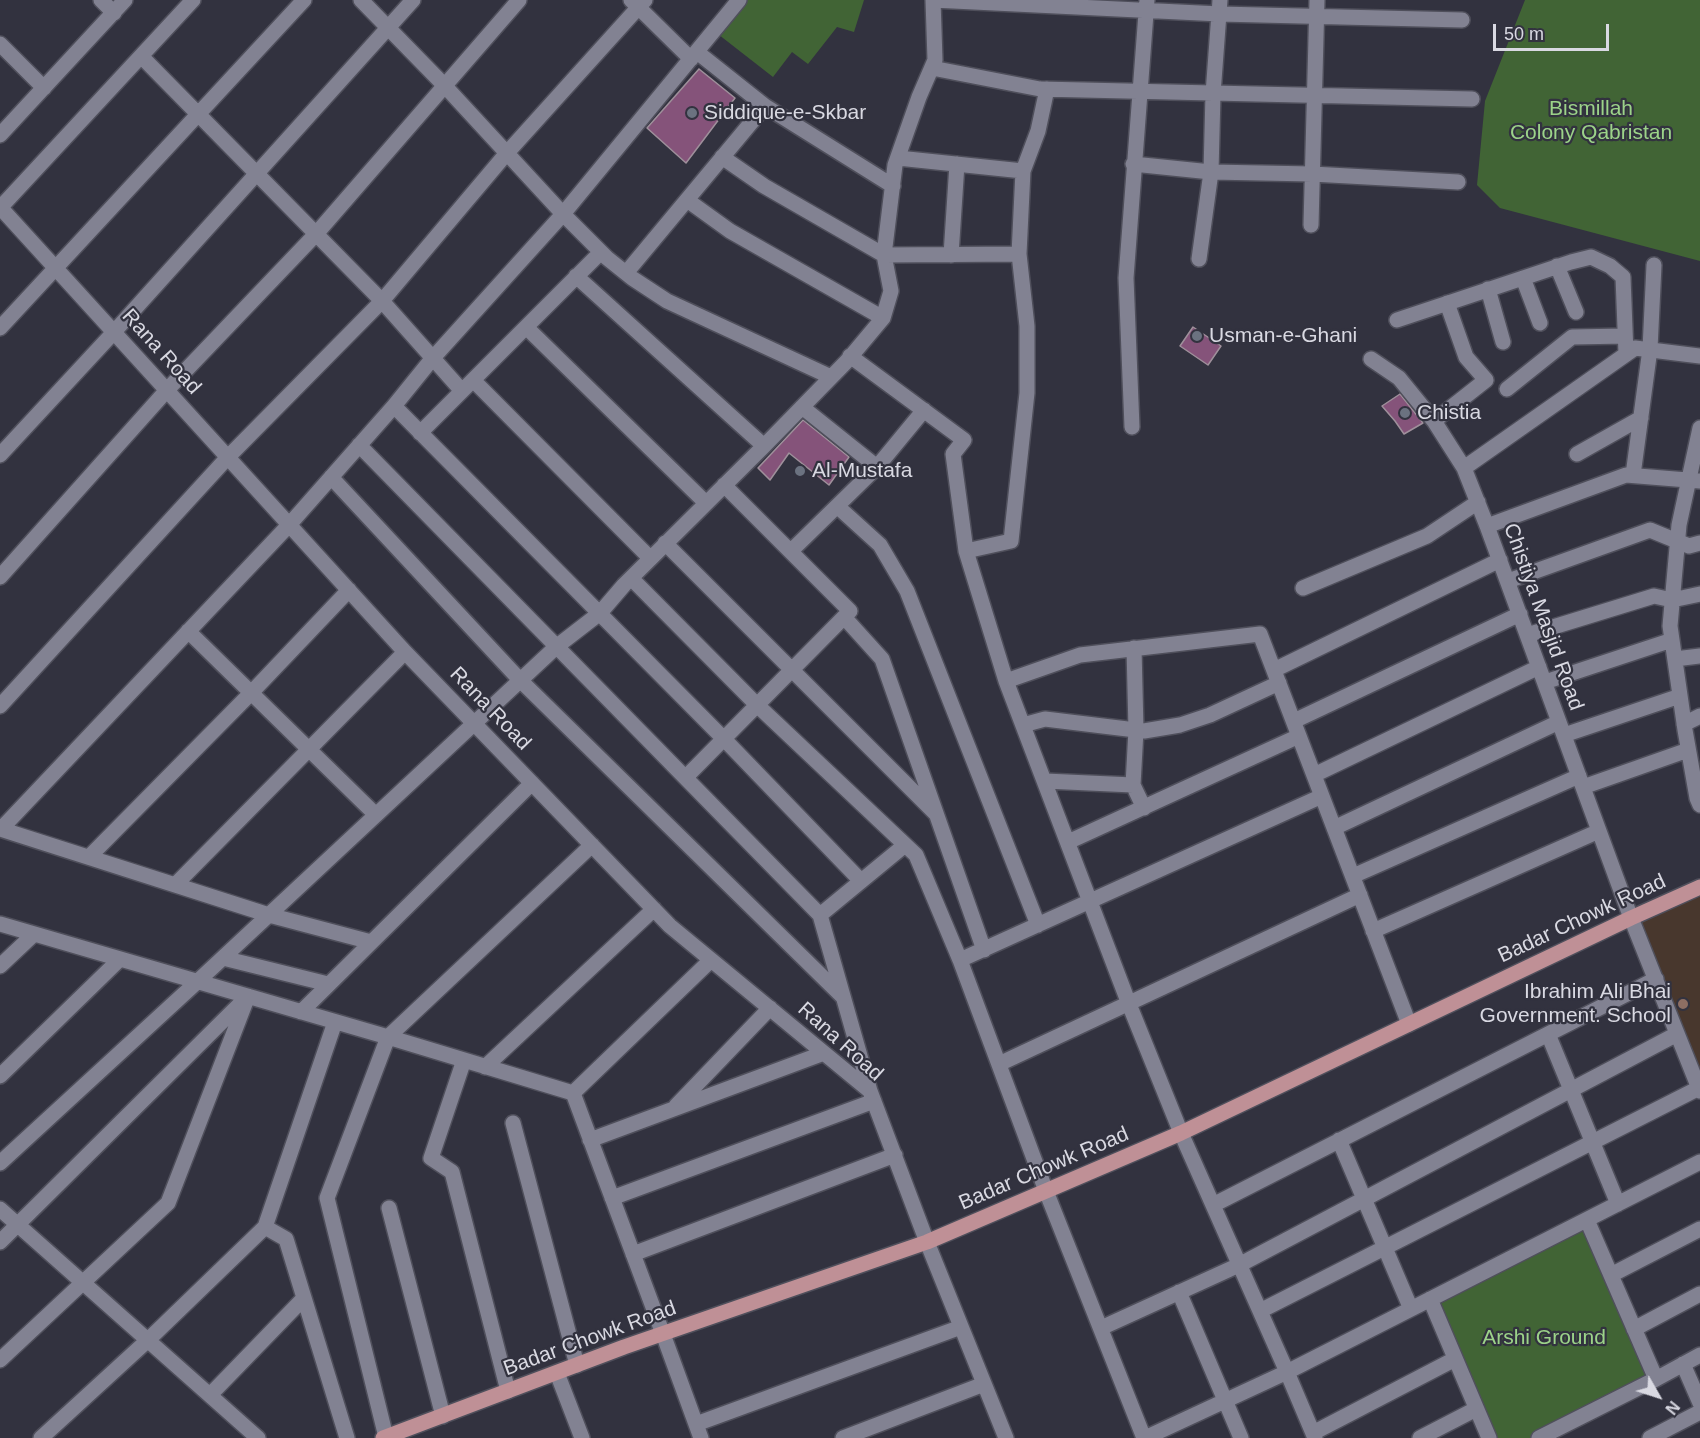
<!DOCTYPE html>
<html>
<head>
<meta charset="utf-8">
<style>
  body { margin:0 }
  #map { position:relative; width:1700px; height:1438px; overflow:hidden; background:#32323f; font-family:Arial,sans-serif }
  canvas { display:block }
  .north { position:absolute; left:1628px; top:1366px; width:60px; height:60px; -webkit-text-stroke:4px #32323f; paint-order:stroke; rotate:129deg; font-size:16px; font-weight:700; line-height:24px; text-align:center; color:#d9d9e2 }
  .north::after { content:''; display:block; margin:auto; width:21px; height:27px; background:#d9d9e2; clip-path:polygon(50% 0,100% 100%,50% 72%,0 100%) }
  .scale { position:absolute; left:1493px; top:24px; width:116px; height:27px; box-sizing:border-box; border:3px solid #d9d9e2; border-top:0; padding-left:8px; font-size:18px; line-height:21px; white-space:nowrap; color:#d9d9e2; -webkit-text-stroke:4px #32323f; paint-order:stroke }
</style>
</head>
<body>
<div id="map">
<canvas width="1700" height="1438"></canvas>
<div class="north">N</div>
<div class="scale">50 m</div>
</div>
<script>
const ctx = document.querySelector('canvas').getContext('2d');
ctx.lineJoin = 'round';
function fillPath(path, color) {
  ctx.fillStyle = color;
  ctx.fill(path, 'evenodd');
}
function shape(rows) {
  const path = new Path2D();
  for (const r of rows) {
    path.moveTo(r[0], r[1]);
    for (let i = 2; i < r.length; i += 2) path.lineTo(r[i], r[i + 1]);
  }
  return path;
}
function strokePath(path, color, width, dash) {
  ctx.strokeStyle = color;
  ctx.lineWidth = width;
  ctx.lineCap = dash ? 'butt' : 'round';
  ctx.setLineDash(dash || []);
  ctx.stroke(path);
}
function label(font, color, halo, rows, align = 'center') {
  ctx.font = font + ' Arial,sans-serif';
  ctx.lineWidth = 4.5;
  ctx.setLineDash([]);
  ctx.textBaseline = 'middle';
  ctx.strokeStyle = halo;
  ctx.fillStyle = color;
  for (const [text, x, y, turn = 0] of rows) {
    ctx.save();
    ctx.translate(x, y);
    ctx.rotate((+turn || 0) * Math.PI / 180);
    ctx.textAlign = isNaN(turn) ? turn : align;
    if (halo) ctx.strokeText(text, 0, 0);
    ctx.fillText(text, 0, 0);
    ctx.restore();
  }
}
const education = shape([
  [1700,887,1700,1090,1631,918]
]);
const green = shape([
  [739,0,864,0,854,32,837,27,808,64,792,52,773,77,714,31],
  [1525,0,1700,0,1700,261,1500,208,1477,185,1485,101],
  [1587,1220,1656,1379,1539,1438,1489,1438,1430,1299]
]);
const building = shape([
  [699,69,735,98,686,163,647,128,699,69],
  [1193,327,1221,346,1208,365,1180,346,1193,327],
  [1400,394,1423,423,1404,434,1395,421,1382,406,1400,394],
  [803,420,849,457,829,485,789,453,770,480,758,468,803,420]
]);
const minor = shape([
  [101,0,114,13],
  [361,0,444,85,563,214,607,258,632,278,667,301,831,377],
  [631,0,691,59],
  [933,0,1220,14,1462,20],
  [0,44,44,88],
  [697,52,765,106,893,186],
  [141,56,382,301,462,391],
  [932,68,1040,89,1472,99],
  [1047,89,1038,131,1023,171,1019,254,1027,326,1027,393,1011,541,966,551,1006,681,1129,1004,1181,1133,1287,1372,1315,1438],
  [0,135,125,0],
  [722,157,764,186,884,255,1019,254],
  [898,158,1023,171],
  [1133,164,1211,172,1312,174,1458,182],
  [687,200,730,231,883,318],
  [0,207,405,652,670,926,870,1091,927,1242,1006,1438],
  [0,208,193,0],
  [1311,225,1317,0],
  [951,255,957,164],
  [1199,259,1211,172,1213,94,1220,0],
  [1557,266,1576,312],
  [626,273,765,106],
  [576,276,764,446],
  [1523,278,1540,323],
  [1488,289,1503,342],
  [1397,320,1571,262,1591,257,1610,266,1623,277,1626,354],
  [526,327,706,503],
  [0,328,304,0],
  [850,356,964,440,953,454,966,551],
  [1371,359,1399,378,1434,421,1464,468,1487,526,1631,918,1700,1091],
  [473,380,650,558],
  [1507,389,1572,337,1625,336],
  [394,406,724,739,861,881],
  [802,407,877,467],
  [1434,421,1486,380,1466,357,1447,303],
  [1132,427,1126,278,1147,0],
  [1700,428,1679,525,1670,626,1685,730,1697,798,1700,805],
  [420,433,601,252],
  [359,445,820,915,870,1091],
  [1577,454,1641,418],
  [0,455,114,332,413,0],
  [1464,468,1635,348,1700,356],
  [1633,475,1650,349,1654,265],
  [331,477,520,680,842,996],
  [837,506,880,545,907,591,1038,925],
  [1487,526,1626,475,1700,481],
  [665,543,936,814],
  [791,551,877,467,924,410],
  [0,577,167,390,316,234,519,0],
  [631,578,757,705,916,855,960,960,1046,1191,1144,1438],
  [1508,581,1650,530,1689,546,1700,543],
  [1303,588,1427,536,1478,502],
  [844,617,882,659,984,950],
  [188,631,376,815],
  [1527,635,1654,596,1672,600,1700,594],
  [1134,648,1136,730,1133,785,1144,808],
  [1675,659,1700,656],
  [1274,670,1500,560],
  [1006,681,1080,655,1260,634,1409,1024],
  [1545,682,1672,640],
  [0,706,228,457,382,301,506,154,645,0],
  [1294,721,1520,614],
  [1684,724,1700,716],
  [1023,725,1045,719,1144,731,1180,725,1210,715,1279,683],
  [1564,735,1680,696],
  [1314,775,1539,667],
  [686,777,850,611,724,485],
  [1045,781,1133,785],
  [1583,787,1688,750],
  [1334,828,1559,722],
  [0,829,269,915,371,942],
  [1,829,289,525,394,406,432,359,563,214,739,0],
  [1068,842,1299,736],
  [89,857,252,692,349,590],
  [1353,876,1579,776],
  [175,885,405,652],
  [820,915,905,845],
  [0,924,388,1037,573,1093,663,1334,701,1438],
  [1373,931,1599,831],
  [223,958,328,984],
  [960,960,1322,796],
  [0,966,34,934],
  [301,1012,532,783],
  [1548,1034,1618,1204],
  [464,1060,431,1158,452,1172,508,1391],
  [999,1064,1360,895],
  [485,1067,654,909],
  [0,1076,120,959],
  [573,1093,711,960],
  [676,1106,770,1008],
  [513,1123,577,1365],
  [590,1140,824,1053],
  [1339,1140,1411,1309],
  [0,1163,198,981,556,647,600,613,624,585,764,446,847,361,883,318,891,291,884,255,895,165,919,97,935,60,933,0],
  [612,1198,874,1101],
  [1213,1205,1656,979],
  [389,1208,443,1416],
  [0,1209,258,1438],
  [265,1227,335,1022],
  [0,1242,244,1000],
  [633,1254,895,1155],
  [1611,1275,1700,1229],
  [1179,1292,1241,1438],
  [1430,1299,1489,1438],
  [1260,1311,1699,1088],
  [1101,1328,1239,1265,1677,1034],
  [1634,1329,1700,1294],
  [0,1360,168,1203,248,996],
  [1683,1364,1700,1403],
  [557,1373,582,1438],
  [1656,1379,1700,1355],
  [210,1395,304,1298],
  [696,1424,961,1327],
  [1313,1433,1455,1359],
  [386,1437,327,1198,388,1037,592,845],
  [41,1438,148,1340,265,1227,286,1239,347,1438],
  [843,1438,984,1384],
  [1145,1438,1287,1372,1700,1162],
  [1420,1438,1476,1409],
  [1539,1438,1656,1379,1587,1220],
  [1650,1438,1700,1412]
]);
const major = shape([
  [383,1438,624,1347,927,1242,1181,1133,1631,918,1700,887]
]);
const markers = [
  [692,113,6,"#6b7280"],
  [1197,336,6,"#6b7280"],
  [1405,413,6,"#6b7280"],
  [800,471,6,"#6b7280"],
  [1683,1004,6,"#8d6e63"]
];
const parkNames = [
  ["Bismillah",1591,109],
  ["Colony Qabristan",1591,133],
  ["Arshi Ground",1544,1338]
];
const poiNames = [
  ["Siddique-e-Skbar",704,113],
  ["Usman-e-Ghani",1209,336],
  ["Chistia",1417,413],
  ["Al-Mustafa",812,471],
  ["Ibrahim Ali Bhai",1671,992,"right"],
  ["Government. School",1671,1016,"right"]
];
const streetNames = [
  ["Rana Road",161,352,48],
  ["Chistiya Masjid Road",1543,617,70],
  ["Rana Road",490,709,46],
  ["Badar Chowk Road",1582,919,-25],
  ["Rana Road",840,1042,42],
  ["Badar Chowk Road",1044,1169,-23],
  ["Badar Chowk Road",590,1339,-20]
];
fillPath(education, '#48372d');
fillPath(green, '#416435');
fillPath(building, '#85537a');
strokePath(building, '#9f909b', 1.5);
strokePath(minor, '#4f4f5b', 18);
strokePath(major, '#4f4f5b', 18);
strokePath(minor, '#828292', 15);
strokePath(major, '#bf9096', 15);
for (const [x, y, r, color] of markers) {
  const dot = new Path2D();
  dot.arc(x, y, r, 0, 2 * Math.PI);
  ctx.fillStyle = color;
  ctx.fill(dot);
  strokePath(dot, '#32323f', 2);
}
label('21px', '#9cd389', '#32323f', parkNames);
label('21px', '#d9d9e2', '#32323f', poiNames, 'left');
label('21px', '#d9d9e2', '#32323f', streetNames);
</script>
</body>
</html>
